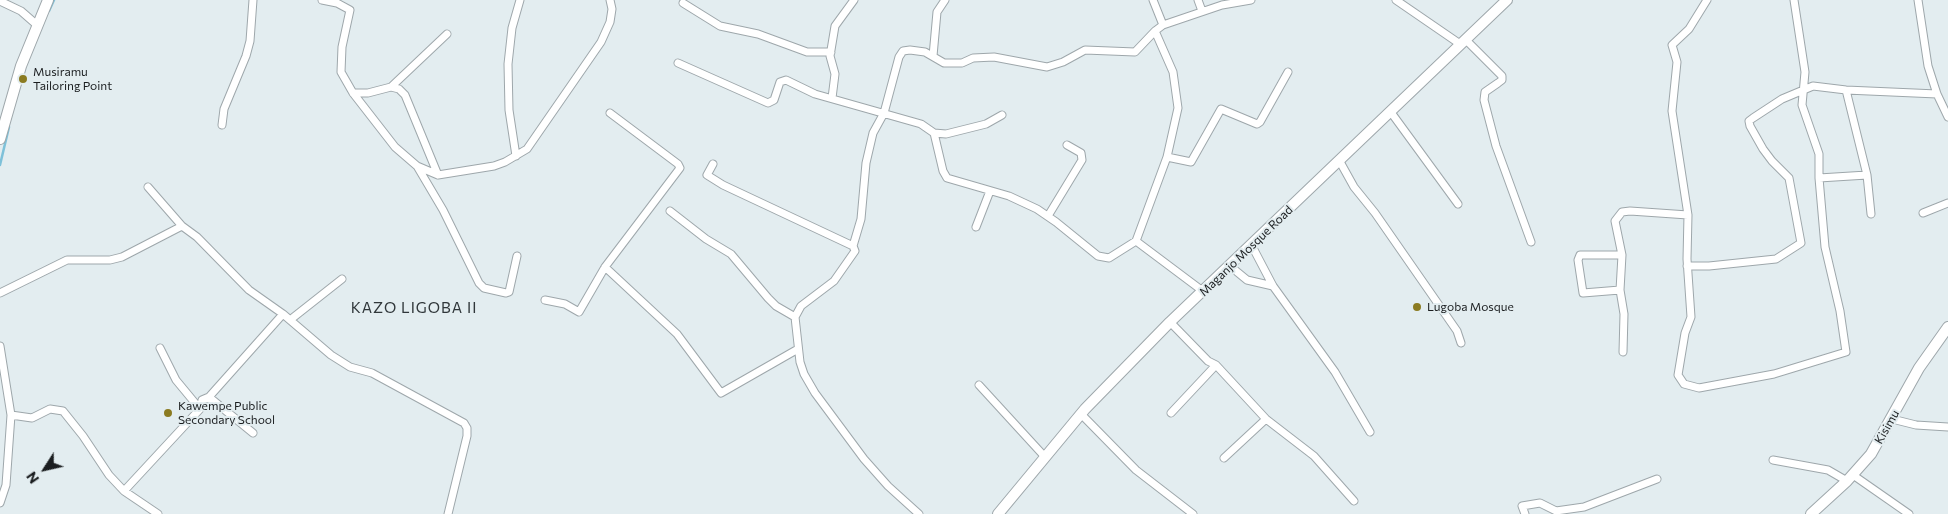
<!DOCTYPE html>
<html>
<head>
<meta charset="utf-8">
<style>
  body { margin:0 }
  #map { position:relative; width:1948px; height:514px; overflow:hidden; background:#e3edf0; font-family:Commissioner,sans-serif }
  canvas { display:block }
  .north { position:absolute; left:20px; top:444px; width:50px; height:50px; -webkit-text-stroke:4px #e3edf0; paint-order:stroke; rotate:235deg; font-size:14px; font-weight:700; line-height:20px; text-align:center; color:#1b1e20 }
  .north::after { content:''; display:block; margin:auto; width:18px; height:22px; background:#1b1e20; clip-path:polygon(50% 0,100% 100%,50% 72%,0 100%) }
</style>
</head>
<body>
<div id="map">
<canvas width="1948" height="514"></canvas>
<div class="north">N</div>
</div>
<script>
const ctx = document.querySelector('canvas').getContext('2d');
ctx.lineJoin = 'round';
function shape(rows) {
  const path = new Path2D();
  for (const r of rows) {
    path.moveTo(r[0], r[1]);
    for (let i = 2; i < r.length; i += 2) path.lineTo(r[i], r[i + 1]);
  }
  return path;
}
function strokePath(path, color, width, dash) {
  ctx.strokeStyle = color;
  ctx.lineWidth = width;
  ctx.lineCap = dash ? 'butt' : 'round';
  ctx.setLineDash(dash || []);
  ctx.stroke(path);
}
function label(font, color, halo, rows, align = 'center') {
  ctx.font = font + ' Commissioner,sans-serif';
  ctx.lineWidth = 4;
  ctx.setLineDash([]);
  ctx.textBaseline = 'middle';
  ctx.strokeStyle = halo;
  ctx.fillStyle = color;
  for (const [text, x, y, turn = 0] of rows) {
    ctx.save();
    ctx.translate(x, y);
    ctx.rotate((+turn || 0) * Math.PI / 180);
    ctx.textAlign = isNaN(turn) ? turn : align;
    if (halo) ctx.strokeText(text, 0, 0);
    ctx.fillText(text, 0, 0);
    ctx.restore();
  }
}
const stream = shape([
  [49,11,54,0],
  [0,165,9,127]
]);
const street = shape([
  [322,0,337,3,350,10,342,47,341,72,353,93,395,147,417,166,438,175,494,166,505,162,527,149,601,42,610,22,612,9,610,0],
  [1153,0,1163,25,1222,5,1251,0],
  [1198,0,1202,11],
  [1396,0,1460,44],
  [1707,0,1689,29,1672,45,1677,62,1672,111,1688,215,1687,259,1691,317,1685,333,1678,375,1684,384,1699,388,1774,374,1846,352,1840,311,1825,247,1819,178,1819,154,1802,105,1805,72,1794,0],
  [1918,0,1928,66,1937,94,1948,117],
  [0,1,21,11,37,25],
  [683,3,720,26,758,34,807,52,831,52],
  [1465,39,1502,76,1502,80,1498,83,1485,92,1484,100,1496,146,1531,242],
  [933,56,937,12,945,0],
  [678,63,768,103,774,100,780,82,786,80,815,94,921,124,934,133,943,171,947,178,1009,196,1037,209,1056,222,1098,256,1109,258,1136,241,1204,292],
  [391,87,399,89,405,95,438,175],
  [1846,90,1867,175,1871,214],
  [353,93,368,93,391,87,447,34],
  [832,98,835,74,830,56,835,26,854,0],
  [1390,111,1458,204],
  [222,125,224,109,246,56,250,41,253,0],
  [934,133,946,134,986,124,1002,115],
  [516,156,509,110,508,64,512,28,520,0],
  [1167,157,1191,162,1221,109,1257,124,1260,122,1288,72],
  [1339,160,1354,187,1375,213,1457,331,1461,343],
  [713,164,707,175,723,185,853,246],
  [417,166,443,210,479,283,484,288,506,293,509,292,517,256],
  [1819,178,1867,175],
  [148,187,182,226],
  [670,211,706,239,731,254,768,298,776,306,795,317],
  [1923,213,1948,203],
  [1048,216,1082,160,1081,153,1067,145],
  [976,227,990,191],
  [1136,241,1167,157,1178,108,1173,72,1155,31,1163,25],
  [1252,246,1273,286,1335,372,1370,432],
  [1230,266,1247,280,1273,286],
  [1687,266,1709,266,1776,259,1801,243,1789,178,1772,161,1763,149,1750,126,1749,121,1753,118,1782,99,1813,86,1846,90,1937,94],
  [605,267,677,334,721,393,798,349],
  [1620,290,1583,293,1578,260,1580,255,1622,255],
  [0,293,67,260,110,260,122,257,182,226,197,237,249,290,283,314,331,355,350,367,372,373,464,423,467,428,467,436,448,514],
  [545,300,565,304,579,312,605,267,680,168,678,164,610,113],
  [290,320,342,279],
  [1170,322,1208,361,1216,365,1266,419,1314,456,1354,501],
  [0,346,11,415,6,485,0,503],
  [160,348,176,380,200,409],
  [1623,352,1624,314,1620,290,1622,255,1615,221,1622,212,1630,211,1688,215],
  [979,385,1045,457],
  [209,397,253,433],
  [1171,413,1216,365],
  [1081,414,1136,470,1193,514],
  [11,415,32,418,50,409,63,411,83,436,109,475,124,491,158,514],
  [1892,419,1916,425,1948,427],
  [1224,458,1266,419],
  [1773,460,1828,470,1847,481],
  [1853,475,1909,514],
  [124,491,200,409,202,400,209,397,283,314],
  [919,514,888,486,864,459,815,393,804,374,800,362,795,317,801,306,834,281,855,251,853,246,861,219,866,163,873,133,884,113,899,57,903,51,910,50,925,52,944,63,962,63,973,58,994,57,1047,67,1063,62,1085,50,1135,52,1155,31],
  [1525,514,1522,506,1540,503,1556,511,1584,507,1657,479]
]);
const secondary = shape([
  [0,139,21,66,48,0],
  [998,514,1085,409,1170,322,1507,0],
  [1811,514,1847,481,1871,454,1919,368,1948,327]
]);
const markers = [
  [23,79,5,"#8b7b21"],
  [1417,307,5,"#8b7b21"],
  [168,413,5,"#8b7b21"]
];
const poiNames = [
  ["Musiramu",33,72],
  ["Tailoring Point",33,86],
  ["Lugoba Mosque",1427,307],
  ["Kawempe Public",178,406],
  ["Secondary School",178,420]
];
const streetNames = [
  ["Maganjo Mosque Road",1246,251,-44],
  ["Kisimu",1887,427,-60]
];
const quarterNames = [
  ["KAZO LIGOBA II",414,308]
];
strokePath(stream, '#7ec1d9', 2.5);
strokePath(street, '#9ea7ab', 9);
strokePath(secondary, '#9ea7ab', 12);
strokePath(street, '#fff', 7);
strokePath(secondary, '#fff', 10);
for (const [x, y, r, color] of markers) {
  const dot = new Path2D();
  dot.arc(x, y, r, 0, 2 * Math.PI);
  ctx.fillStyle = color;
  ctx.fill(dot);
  strokePath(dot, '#e3edf0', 2);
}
label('12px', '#1b1e20', '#e3edf0', poiNames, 'left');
label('12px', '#1b1e20', '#e3edf0', streetNames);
ctx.letterSpacing = '1px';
label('15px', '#30373a', '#e3edf0', quarterNames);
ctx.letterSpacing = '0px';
</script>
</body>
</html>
